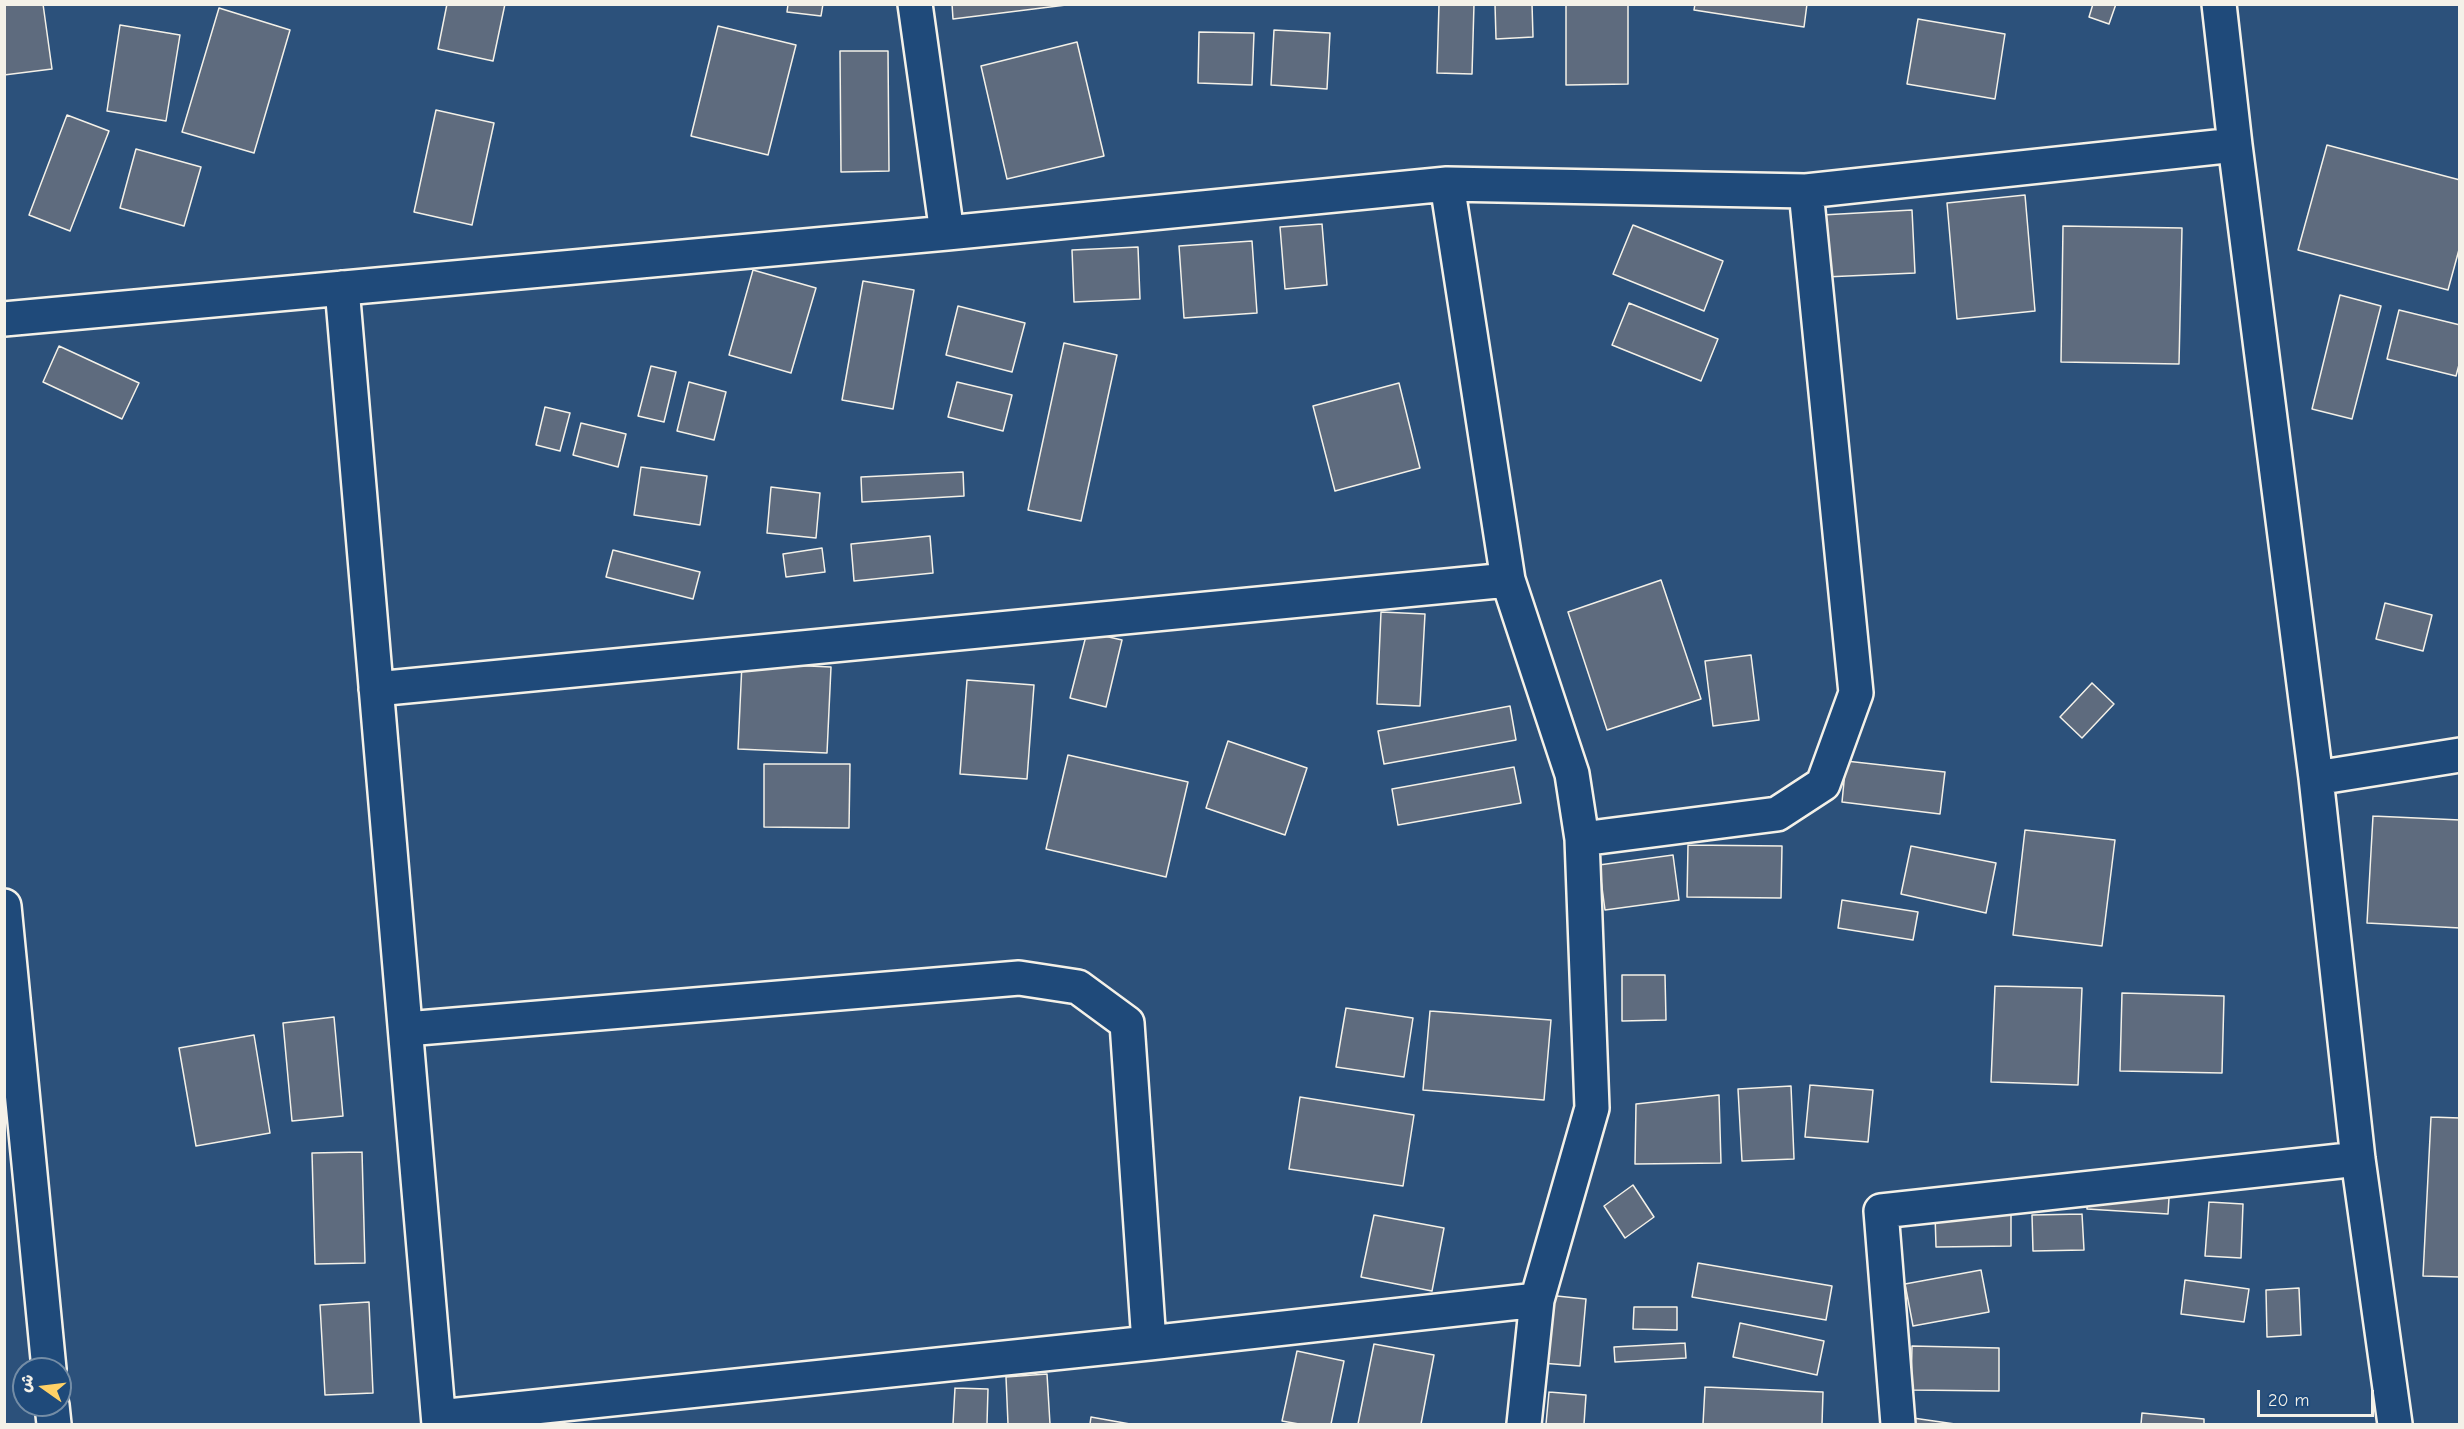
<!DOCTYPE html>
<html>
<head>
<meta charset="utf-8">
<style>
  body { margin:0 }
  #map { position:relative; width:2464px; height:1429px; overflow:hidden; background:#2c517b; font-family:"Comic Neue","Playpen Sans Arabic",sans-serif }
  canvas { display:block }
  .frame { position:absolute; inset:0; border:6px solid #f4f1e8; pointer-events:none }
  .north { position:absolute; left:12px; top:1357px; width:60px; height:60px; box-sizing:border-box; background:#1f4a7a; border:2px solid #748da6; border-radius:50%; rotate:284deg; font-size:16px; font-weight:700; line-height:24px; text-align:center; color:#f4f1e8 }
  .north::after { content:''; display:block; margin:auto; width:21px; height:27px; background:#ffd166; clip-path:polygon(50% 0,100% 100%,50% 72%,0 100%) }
  .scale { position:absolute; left:2257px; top:1390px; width:117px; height:27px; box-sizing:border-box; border:3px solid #f4f1e8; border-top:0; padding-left:8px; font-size:18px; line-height:21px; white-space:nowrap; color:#f4f1e8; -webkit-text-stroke:4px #1f4a7a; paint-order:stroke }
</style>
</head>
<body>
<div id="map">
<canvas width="2464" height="1429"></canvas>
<div class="frame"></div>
<div class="north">ش</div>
<div class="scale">20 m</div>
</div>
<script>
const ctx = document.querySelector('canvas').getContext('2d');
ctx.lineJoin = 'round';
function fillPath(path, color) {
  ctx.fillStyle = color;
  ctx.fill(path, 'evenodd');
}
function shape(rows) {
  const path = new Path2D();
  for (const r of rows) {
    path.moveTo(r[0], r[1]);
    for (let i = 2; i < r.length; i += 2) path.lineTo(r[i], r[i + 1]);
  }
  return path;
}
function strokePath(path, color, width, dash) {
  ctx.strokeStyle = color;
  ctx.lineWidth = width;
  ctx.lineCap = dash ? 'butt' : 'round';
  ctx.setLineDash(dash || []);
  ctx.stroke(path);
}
const building = shape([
  [4,4,43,4,52,69,4,75,4,4],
  [447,4,505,4,493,61,438,49,447,4],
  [788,4,823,4,821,16,787,12,788,4],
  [952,4,1066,4,1066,5,953,19,952,4],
  [1439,4,1474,4,1472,74,1437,73,1439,4],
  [1495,4,1532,4,1533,37,1496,39,1495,4],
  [1566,4,1628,4,1628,84,1566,85,1566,4],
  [1695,4,1807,4,1804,27,1694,10,1695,4],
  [2093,4,2116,4,2109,24,2089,17,2093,4],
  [219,8,290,30,254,153,182,132,219,8],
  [1918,19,2005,34,1995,99,1907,84,1918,19],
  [120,25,180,35,166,121,107,111,120,25],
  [718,26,796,45,768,155,691,136,718,26],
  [1274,30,1330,33,1327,89,1271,85,1274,30],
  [1199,32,1254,33,1252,85,1198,83,1199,32],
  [1077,42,1104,156,1007,179,981,66,1077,42],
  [840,51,888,51,889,171,841,172,840,51],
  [436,110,494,123,472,225,414,212,436,110],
  [67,115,109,131,70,231,29,215,67,115],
  [2327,145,2460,180,2460,246,2448,290,2298,250,2327,145],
  [136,149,201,167,184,226,120,208,136,149],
  [2025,195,2035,311,1957,319,1947,203,2025,195],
  [1912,210,1915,273,1825,277,1822,215,1912,210],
  [1322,224,1327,285,1285,289,1280,227,1322,224],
  [1633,225,1723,261,1704,311,1613,274,1633,225],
  [2063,226,2182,228,2179,364,2061,362,2063,226],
  [1252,241,1257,313,1184,318,1179,246,1252,241],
  [1138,247,1140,299,1074,302,1072,250,1138,247],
  [753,270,816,288,791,373,729,355,753,270],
  [863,281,914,290,893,409,842,400,863,281],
  [2340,295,2381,306,2352,419,2312,409,2340,295],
  [1629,303,1718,339,1701,381,1612,345,1629,303],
  [958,306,1025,323,1012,372,946,355,958,306],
  [2399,310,2460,325,2460,361,2456,376,2387,359,2399,310],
  [1064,343,1117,355,1081,521,1028,510,1064,343],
  [59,346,139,383,122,419,43,382,59,346],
  [651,366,676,372,664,422,638,416,651,366],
  [689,382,726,392,714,440,677,431,689,382],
  [957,382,1012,395,1003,431,948,417,957,382],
  [1399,383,1420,468,1335,491,1313,406,1399,383],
  [545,407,570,413,560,451,536,445,545,407],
  [581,423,626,434,618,467,573,455,581,423],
  [641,467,707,476,700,525,634,515,641,467],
  [963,472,964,496,862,502,861,477,963,472],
  [771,487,820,493,816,538,767,533,771,487],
  [930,536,933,573,854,581,851,544,930,536],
  [822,548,825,572,786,577,783,554,822,548],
  [613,550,700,572,693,599,606,577,613,550],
  [1661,580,1701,699,1607,730,1568,612,1661,580],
  [2385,603,2432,615,2423,651,2376,639,2385,603],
  [1381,612,1425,614,1420,706,1377,704,1381,612],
  [1087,632,1122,640,1106,707,1070,698,1087,632],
  [1751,655,1759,720,1713,726,1705,661,1751,655],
  [742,663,831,667,827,753,738,749,742,663],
  [967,680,1034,685,1027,779,960,774,967,680],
  [2092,683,2114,704,2082,738,2060,717,2092,683],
  [1510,706,1516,740,1384,764,1378,731,1510,706],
  [1228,741,1307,768,1285,835,1206,808,1228,741],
  [1068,755,1188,782,1166,877,1046,849,1068,755],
  [1846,761,1945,772,1940,814,1842,802,1846,761],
  [764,764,850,764,849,828,764,827,764,764],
  [1514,767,1521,803,1398,825,1392,789,1514,767],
  [2373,816,2460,820,2460,928,2367,923,2373,816],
  [2025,830,2115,840,2102,946,2013,935,2025,830],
  [1688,845,1782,846,1781,898,1687,897,1688,845],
  [1911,846,1996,863,1986,913,1901,894,1911,846],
  [1673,855,1679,900,1605,910,1599,865,1673,855],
  [1842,900,1918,912,1913,940,1838,928,1842,900],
  [1622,975,1665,975,1666,1020,1622,1021,1622,975],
  [1995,986,2082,988,2078,1085,1991,1082,1995,986],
  [2122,993,2224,996,2222,1073,2120,1071,2122,993],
  [1346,1008,1413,1018,1404,1077,1336,1067,1346,1008],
  [1430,1011,1551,1020,1544,1100,1423,1090,1430,1011],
  [334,1017,343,1116,292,1121,283,1023,334,1017],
  [254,1035,270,1133,196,1146,179,1048,254,1035],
  [1810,1085,1873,1090,1868,1142,1805,1137,1810,1085],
  [1791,1086,1794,1159,1742,1161,1738,1089,1791,1086],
  [1719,1095,1721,1163,1635,1164,1636,1104,1719,1095],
  [1300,1097,1414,1115,1403,1186,1289,1169,1300,1097],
  [2431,1117,2460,1118,2460,1277,2423,1276,2431,1117],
  [362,1152,365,1263,315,1264,312,1153,362,1152],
  [2088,1177,2170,1182,2168,1214,2087,1209,2088,1177],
  [1633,1185,1654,1217,1625,1238,1604,1206,1633,1185],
  [2209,1202,2243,1204,2241,1258,2205,1256,2209,1202],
  [2011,1213,2011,1246,1936,1247,1935,1214,2011,1213],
  [2082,1214,2084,1250,2033,1251,2032,1215,2082,1214],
  [1374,1215,1444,1228,1432,1291,1361,1277,1374,1215],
  [1698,1263,1832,1286,1826,1320,1692,1297,1698,1263],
  [1981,1270,1989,1312,1913,1326,1905,1284,1981,1270],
  [2185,1280,2249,1289,2244,1322,2181,1314,2185,1280],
  [2299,1288,2301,1335,2267,1337,2266,1290,2299,1288],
  [1547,1295,1586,1299,1580,1366,1541,1363,1547,1295],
  [369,1302,373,1393,325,1395,320,1305,369,1302],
  [1634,1307,1677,1307,1677,1330,1633,1329,1634,1307],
  [1740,1323,1824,1341,1817,1375,1733,1357,1740,1323],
  [1685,1343,1686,1358,1615,1362,1614,1347,1685,1343],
  [1374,1344,1434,1355,1421,1424,1358,1424,1374,1344],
  [1912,1346,1999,1348,1999,1391,1911,1390,1912,1346],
  [1297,1351,1344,1361,1331,1424,1299,1424,1282,1421,1297,1351],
  [1047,1374,1050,1424,1008,1424,1006,1377,1047,1374],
  [1705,1387,1823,1392,1822,1424,1703,1424,1705,1387],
  [955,1388,988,1389,987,1424,953,1424,955,1388],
  [1549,1392,1586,1395,1584,1424,1546,1424,1549,1392],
  [2142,1413,2204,1419,2204,1424,2141,1424,2142,1413],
  [1091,1417,1130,1424,1090,1424,1091,1417],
  [1913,1418,1955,1424,1912,1424,1913,1418]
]);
const street = shape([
  [915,4,947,233],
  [2219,4,2235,145,2316,778,2358,1159,2395,1424],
  [342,288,439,1424],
  [4,319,947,233,1447,184,1806,191,2235,145],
  [1508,580,1572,774,1582,839,1592,1108,1537,1300,1524,1424],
  [376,689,1508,580,1447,184],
  [2316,778,2460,755],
  [1582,839,1777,814,1823,784,1856,693,1806,191],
  [4,906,49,1369],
  [406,1029,1019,978,1078,987,1127,1023,1149,1343,439,1417],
  [1149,1343,1537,1300],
  [52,1405,54,1424],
  [1898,1424,1881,1211,2358,1159]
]);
fillPath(building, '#5e6b7e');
strokePath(building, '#f4f1e8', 1.5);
strokePath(street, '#f4f1e8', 38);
strokePath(street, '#1f4a7a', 33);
</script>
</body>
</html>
